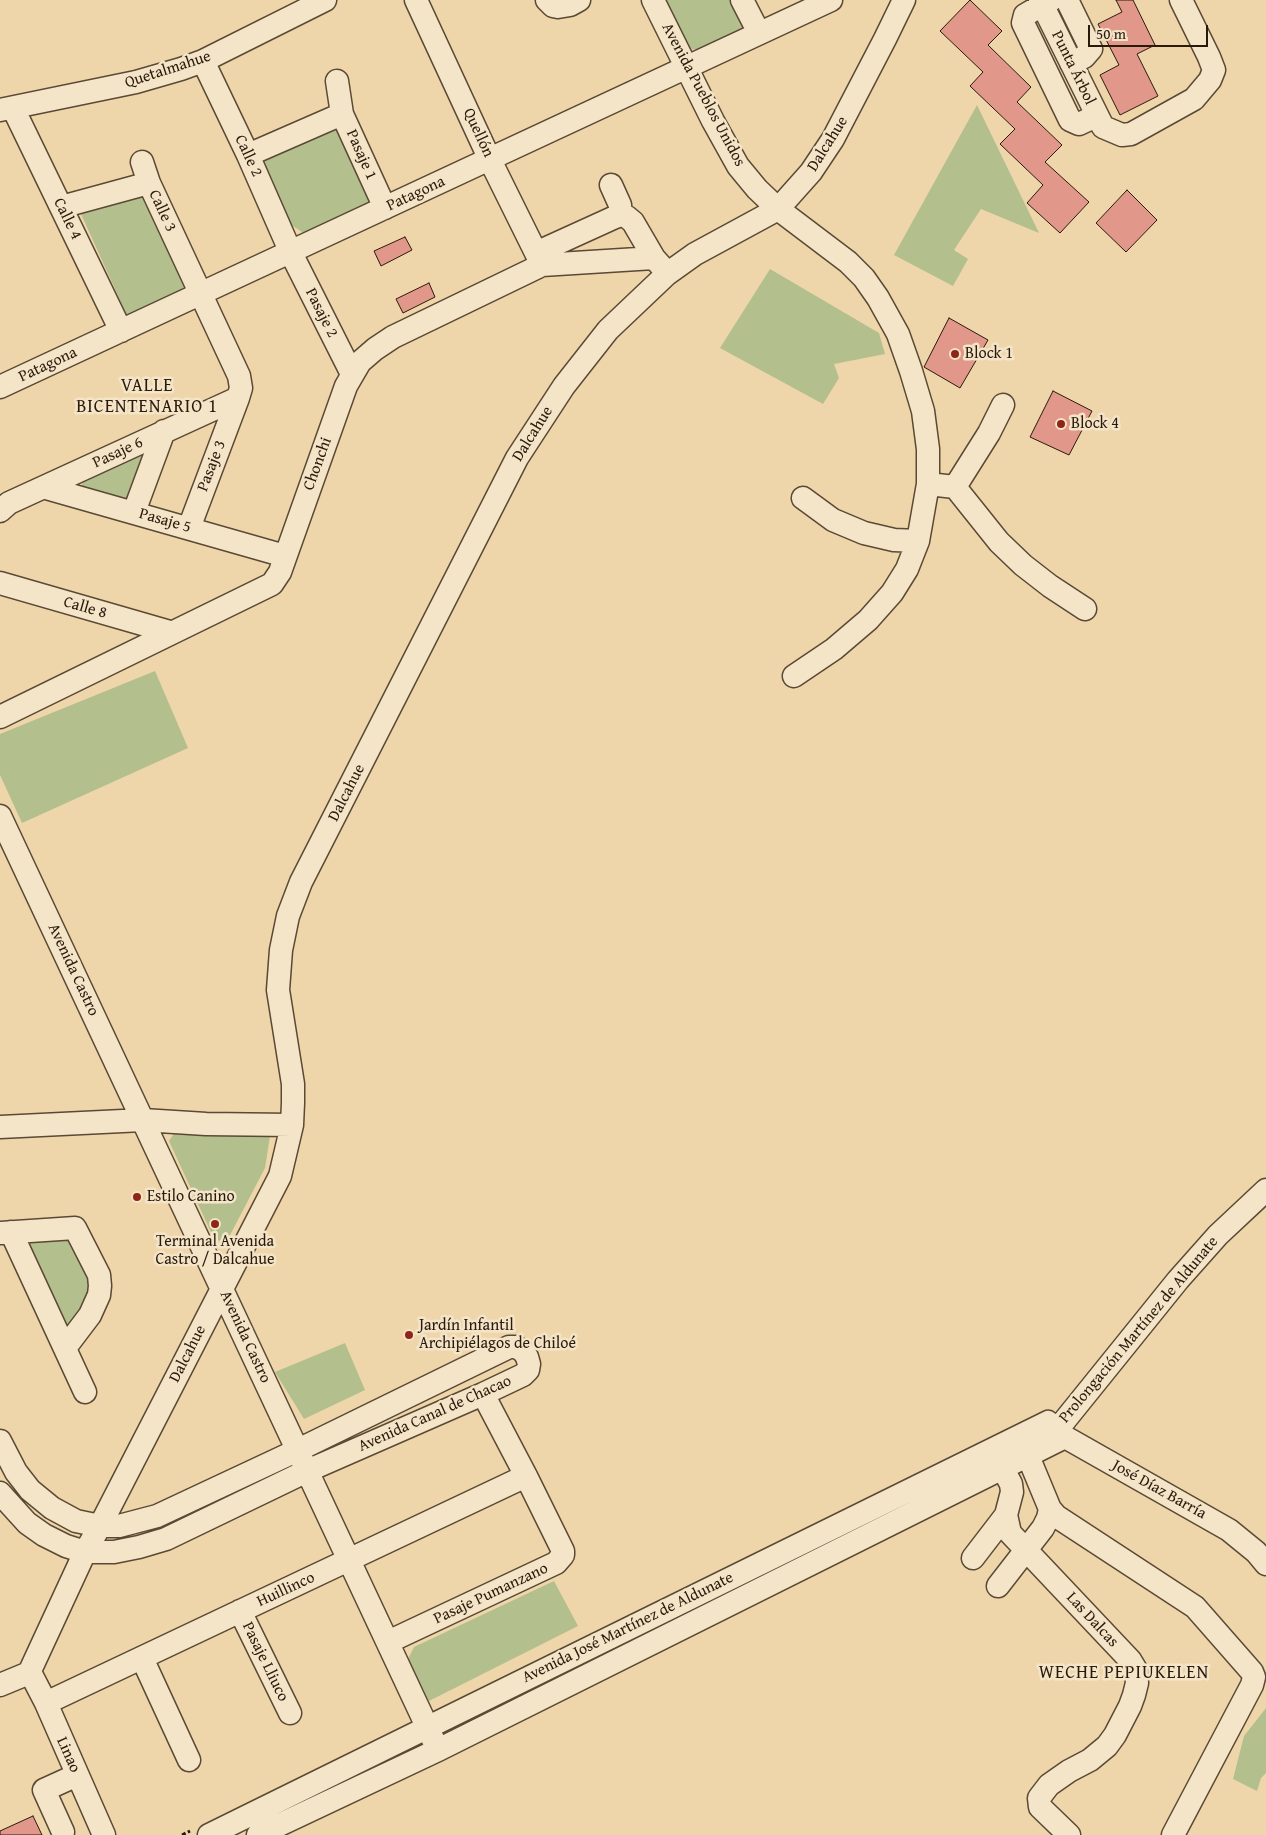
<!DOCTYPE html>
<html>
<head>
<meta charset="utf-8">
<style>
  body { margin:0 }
  #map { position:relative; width:1266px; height:1835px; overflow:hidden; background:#eed6aa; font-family:"Gentium Book Plus",serif }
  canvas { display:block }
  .scale { position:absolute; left:1088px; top:25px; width:120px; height:22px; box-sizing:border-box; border:2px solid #291a0c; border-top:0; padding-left:6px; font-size:15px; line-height:18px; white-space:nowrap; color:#291a0c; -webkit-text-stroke:4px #f4e4c8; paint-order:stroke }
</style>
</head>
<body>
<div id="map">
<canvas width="1266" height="1835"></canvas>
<div class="scale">50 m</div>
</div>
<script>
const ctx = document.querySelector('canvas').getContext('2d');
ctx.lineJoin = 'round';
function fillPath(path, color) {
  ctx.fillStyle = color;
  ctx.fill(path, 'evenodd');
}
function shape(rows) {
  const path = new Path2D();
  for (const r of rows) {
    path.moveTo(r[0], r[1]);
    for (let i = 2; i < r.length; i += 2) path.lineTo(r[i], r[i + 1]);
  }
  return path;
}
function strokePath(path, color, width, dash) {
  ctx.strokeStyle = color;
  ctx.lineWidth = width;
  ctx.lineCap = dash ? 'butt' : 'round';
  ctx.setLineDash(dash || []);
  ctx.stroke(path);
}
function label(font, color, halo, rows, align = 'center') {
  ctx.font = font + ' "Gentium Book Plus",serif';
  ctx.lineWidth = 5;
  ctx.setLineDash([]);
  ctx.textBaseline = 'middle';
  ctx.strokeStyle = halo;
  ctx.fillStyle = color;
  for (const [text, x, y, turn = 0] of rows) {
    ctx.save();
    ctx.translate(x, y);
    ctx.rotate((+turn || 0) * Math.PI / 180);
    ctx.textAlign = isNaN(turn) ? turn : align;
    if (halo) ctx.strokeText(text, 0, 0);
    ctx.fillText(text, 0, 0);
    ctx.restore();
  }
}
const green = shape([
  [666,0,742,0,754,24,704,50,690,49],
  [977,105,1039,233,981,209,954,250,968,259,953,286,894,255],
  [333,128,347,135,370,190,370,203,305,234,290,224,262,162],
  [141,194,152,201,195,288,129,320,81,214,83,207],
  [770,269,879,333,885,354,834,364,839,378,823,404,720,348],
  [143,449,150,455,124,504,82,491,82,478],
  [155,671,188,748,22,823,0,775,0,734],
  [175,1132,270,1136,265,1168,228,1239,215,1241,169,1141],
  [72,1239,92,1287,73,1323,66,1327,28,1244,29,1240],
  [345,1343,365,1390,304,1419,275,1372],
  [554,1581,578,1626,429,1701,408,1659,414,1647],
  [1266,1708,1266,1773,1261,1778,1257,1791,1233,1779,1244,1736]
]);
const building = shape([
  [970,0,1002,31,988,45,1031,87,1017,102,1062,145,1045,162,1089,202,1060,233,1027,203,1043,185,1000,144,1015,129,970,86,983,72,940,31,970,0],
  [1116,0,1133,0,1155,45,1137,54,1158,96,1120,115,1100,75,1119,65,1098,24,1122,12,1116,0],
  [1127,190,1157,220,1126,252,1096,223,1127,190],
  [405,237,412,250,381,266,374,251,405,237],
  [429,283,435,297,403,313,396,299,429,283],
  [949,318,988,340,960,388,924,367,949,318],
  [1053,391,1092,411,1069,455,1030,437,1053,391],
  [33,1816,42,1835,0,1835,0,1831,33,1816]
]);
const path = shape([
  [182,1835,190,1831]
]);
const minor = shape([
  [416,0,490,160,542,265],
  [547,0,553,6,558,7,570,5,579,0],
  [653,0,713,121,738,166,757,189,778,209,848,262,864,278,878,298,898,334,911,371,923,411,928,449,928,484,918,541,907,569,892,593,868,620,834,649,794,676],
  [742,0,759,33],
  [1040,0,1103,127,1122,135,1131,134,1194,99,1210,80,1214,70,1209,57,1181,0],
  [1051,0,1025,15,1023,23,1070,120,1079,124,1096,116],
  [1067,0,1091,49,1084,57,1071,63],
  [203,61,248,155,291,253,352,374],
  [337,81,342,114],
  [13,108,121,331],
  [0,110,136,82,181,69,203,61,325,0],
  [248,155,342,114,385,208],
  [142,162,149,183],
  [611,185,620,205,621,215],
  [61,207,149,183,239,376,241,388,238,398,189,528],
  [536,253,613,218,621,215,627,217,633,222,654,258,662,267],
  [0,387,831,0],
  [928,484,955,487,999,542,1023,565,1050,586,1085,609],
  [955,487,989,433,1003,405],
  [46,488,285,556],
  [803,498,833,520,864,533,894,540,918,541],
  [0,511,9,503,238,398],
  [134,512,164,431],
  [0,583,170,632],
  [0,717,272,584,280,572,346,386,360,362,375,349,393,337,542,265,654,258],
  [0,816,438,1750],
  [0,1127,143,1120,206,1124,292,1125],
  [11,1232,85,1392],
  [0,1233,75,1228,99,1275,100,1286,99,1295,90,1315,65,1348],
  [1057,1430,1178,1280,1218,1235,1266,1190],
  [0,1441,16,1472,30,1490,52,1508,76,1521,100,1526,119,1526,157,1516,298,1450,509,1347,516,1347,523,1351,527,1357,529,1364,528,1370,523,1375,483,1394,307,1471,166,1539,139,1547,114,1552,85,1552,66,1546,44,1535,27,1523,0,1493],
  [1028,1456,1050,1509,1056,1516,1195,1607,1252,1672,1254,1677,1252,1685,1173,1835],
  [1003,1469,1011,1484,1012,1492,1006,1515,1010,1533,1130,1660,1136,1670,1137,1683,1134,1695,1130,1706,1115,1735,1107,1746,1090,1760,1069,1771,1049,1785,1039,1798,1040,1807,1069,1835],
  [973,1558,1006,1515],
  [998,1586,1043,1528,1048,1518,1050,1509],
  [240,1611,290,1713],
  [388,1642,556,1563,563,1555,563,1551,526,1476,483,1394],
  [142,1658,189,1760],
  [29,1673,32,1676,46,1703,104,1835],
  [0,1685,29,1673,85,1552,100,1526,280,1176,292,1125,293,1103,293,1084,278,990,281,950,288,916,301,882,517,458,564,386,608,330,667,274,695,254,778,209,811,172,833,139,885,39,904,0],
  [46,1703,526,1476],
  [63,1832,44,1790,77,1775],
  [209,1835,1048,1422,1065,1437,1229,1530,1256,1552,1266,1564],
  [258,1835,438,1750,1065,1437]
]);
const markers = [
  [955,354,5,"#8f2418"],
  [1061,424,5,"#8f2418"],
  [137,1197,5,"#8f2418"],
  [215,1224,5,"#8f2418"],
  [409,1335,5,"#8f2418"]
];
const streetNames = [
  ["Punta Árbol",1073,68,64],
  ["Quetalmahue",168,70,-18],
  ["Avenida Pueblos Unidos",703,95,62],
  ["Quellón",478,133,65],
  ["Dalcahue",828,144,-58],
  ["Pasaje 1",361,155,66],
  ["Calle 2",248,156,65],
  ["Patagona",416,194,-25],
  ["Calle 3",162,211,65],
  ["Calle 4",67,219,64],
  ["Pasaje 2",321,313,63],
  ["Patagona",48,365,-25],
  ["Dalcahue",533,434,-58],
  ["Pasaje 6",118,453,-25],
  ["Chonchi",318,464,-70],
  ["Pasaje 3",212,466,-69],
  ["Pasaje 5",165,521,16],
  ["Calle 8",85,608,16],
  ["Dalcahue",347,793,-63],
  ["Avenida Castro",73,970,65],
  ["Prolongación Martínez de Aldunate",1139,1330,-50],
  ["Avenida Castro",245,1337,65],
  ["Dalcahue",188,1354,-63],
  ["Avenida Canal de Chacao",435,1414,-24],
  ["José Díaz Barría",1159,1490,29],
  ["Huillinco",286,1590,-25],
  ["Pasaje Pumanzano",491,1594,-25],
  ["Las Dalcas",1092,1620,47],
  ["Avenida José Martínez de Aldunate",628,1628,-26],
  ["Pasaje Lliuco",265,1662,64],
  ["Linao",68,1755,66]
];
const poiNames = [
  ["Block 1",965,354],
  ["Block 4",1071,424],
  ["Estilo Canino",147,1197],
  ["Terminal Avenida",215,1242,"center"],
  ["Castro / Dalcahue",215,1260,"center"],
  ["Jardín Infantil",419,1326],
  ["Archipiélagos de Chiloé",419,1344]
];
const neighbourhoodNames = [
  ["VALLE",147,386],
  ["BICENTENARIO 1",147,407],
  ["WECHE PEPIUKELEN",1124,1673]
];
fillPath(green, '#b3bf8d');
fillPath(building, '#e1988a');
strokePath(building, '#291a0c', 1);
strokePath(minor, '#5a4934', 25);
strokePath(path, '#291a0c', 3, [4, 2.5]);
strokePath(minor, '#f4e4c8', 22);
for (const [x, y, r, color] of markers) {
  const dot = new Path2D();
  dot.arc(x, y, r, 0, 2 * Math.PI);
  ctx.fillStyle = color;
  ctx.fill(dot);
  strokePath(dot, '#f4e4c8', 2);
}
label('16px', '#291a0c', '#f4e4c8', streetNames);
label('16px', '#291a0c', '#f4e4c8', poiNames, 'left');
ctx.letterSpacing = '1px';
label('18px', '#291a0c', '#f4e4c8', neighbourhoodNames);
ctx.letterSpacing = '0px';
</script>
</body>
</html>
